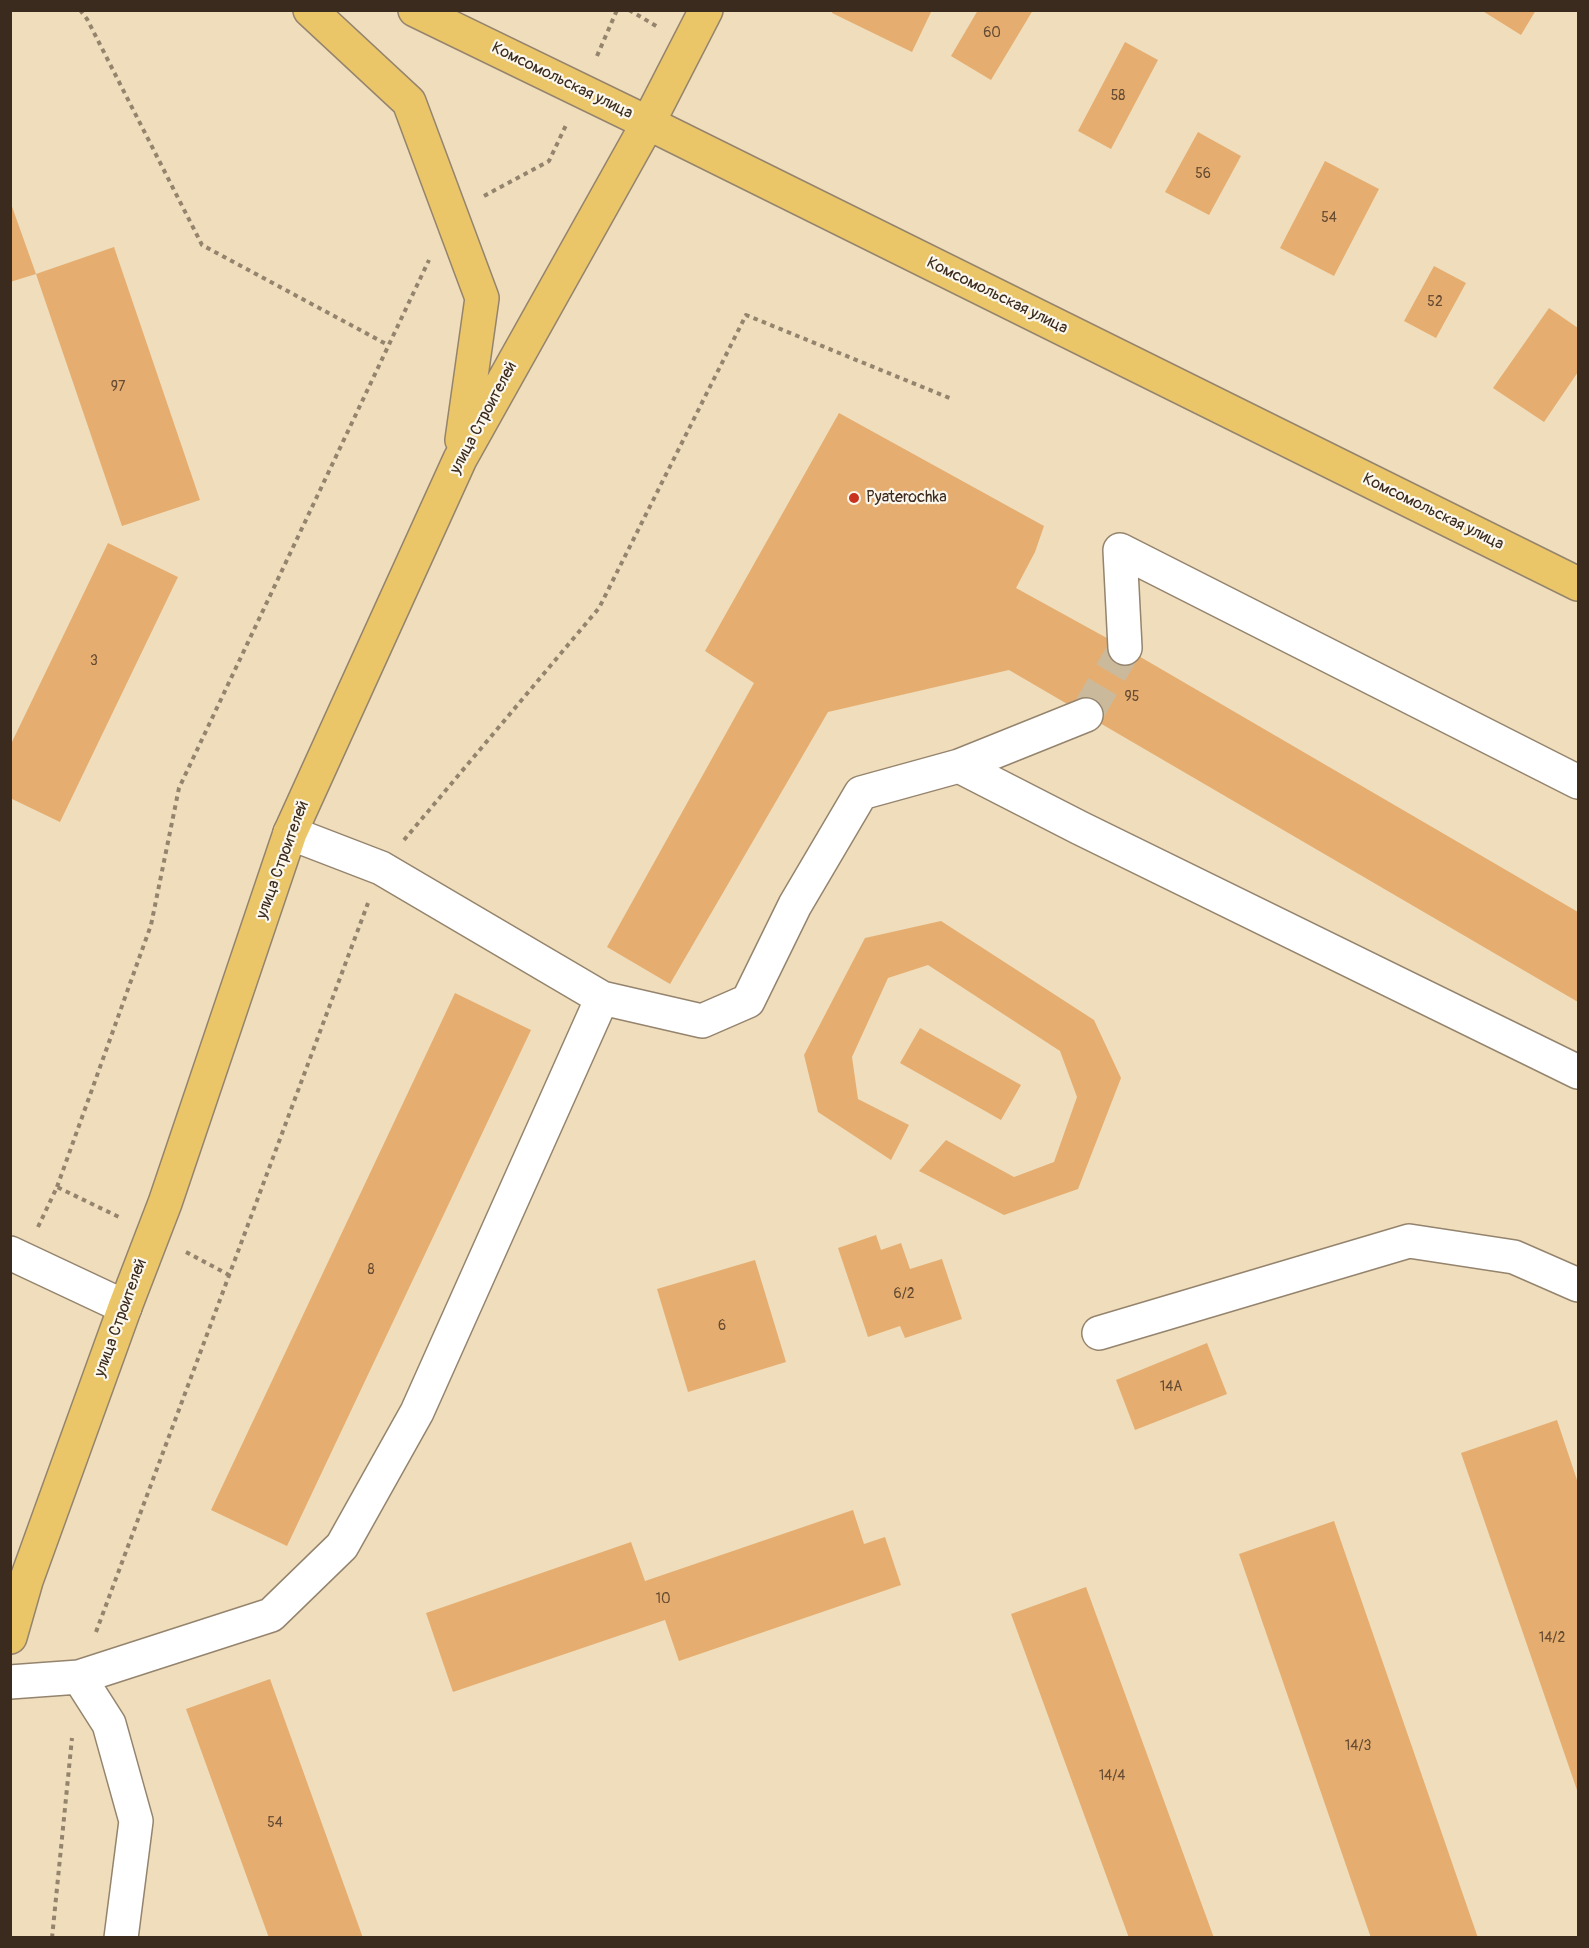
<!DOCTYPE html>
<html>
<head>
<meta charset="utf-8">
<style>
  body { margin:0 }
  #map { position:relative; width:1589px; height:1948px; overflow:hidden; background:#efddbc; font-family:Pangolin,sans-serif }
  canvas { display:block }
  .frame { position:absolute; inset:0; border:12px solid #3b2a1e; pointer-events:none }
</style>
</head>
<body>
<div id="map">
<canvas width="1589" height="1948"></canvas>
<div class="frame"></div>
</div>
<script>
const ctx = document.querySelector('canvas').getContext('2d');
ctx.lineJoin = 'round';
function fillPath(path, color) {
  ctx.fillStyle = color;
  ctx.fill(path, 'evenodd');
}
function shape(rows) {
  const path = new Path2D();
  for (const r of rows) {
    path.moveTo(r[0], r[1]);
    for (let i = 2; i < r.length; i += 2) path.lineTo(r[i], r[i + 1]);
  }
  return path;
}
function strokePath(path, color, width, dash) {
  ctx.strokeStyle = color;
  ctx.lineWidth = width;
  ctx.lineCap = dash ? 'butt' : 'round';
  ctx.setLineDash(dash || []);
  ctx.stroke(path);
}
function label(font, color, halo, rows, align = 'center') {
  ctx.font = font + ' Pangolin,sans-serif';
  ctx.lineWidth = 4.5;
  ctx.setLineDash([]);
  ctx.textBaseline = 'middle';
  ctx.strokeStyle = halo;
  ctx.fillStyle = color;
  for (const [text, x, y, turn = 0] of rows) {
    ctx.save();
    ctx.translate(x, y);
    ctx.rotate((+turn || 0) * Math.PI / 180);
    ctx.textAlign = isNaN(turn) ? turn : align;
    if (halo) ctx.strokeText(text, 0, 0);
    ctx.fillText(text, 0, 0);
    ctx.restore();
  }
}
const building = shape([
  [833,10,932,10,912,52,832,13],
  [978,10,1033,10,991,80,951,56],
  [1481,10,1536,10,1521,35],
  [1125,42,1158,60,1111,149,1078,131],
  [1198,132,1241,156,1209,215,1165,192],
  [1325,161,1379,189,1334,276,1280,248],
  [10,201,36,274,114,247,200,500,122,526,36,274,10,282],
  [1434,266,1466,283,1436,338,1404,321],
  [1549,308,1578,328,1578,372,1544,422,1493,388],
  [839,413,1044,526,1035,552,1016,588,1125,648,1578,912,1578,1002,1009,670,828,712,670,984,607,947,754,683,705,651],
  [108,543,178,577,60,822,10,798,10,746],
  [941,921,1094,1020,1121,1078,1078,1189,1004,1215,919,1171,946,1140,1014,1177,1054,1162,1077,1097,1060,1051,928,965,888,978,852,1057,858,1099,909,1125,891,1160,818,1112,804,1055,865,938],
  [455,993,531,1030,287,1546,211,1510],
  [920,1028,1021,1085,1001,1120,900,1063],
  [876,1235,881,1250,901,1243,910,1269,942,1259,962,1319,905,1338,900,1326,868,1337,838,1248],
  [755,1260,786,1362,688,1392,657,1289],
  [1207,1343,1227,1394,1135,1430,1116,1380],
  [1557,1420,1578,1483,1578,1793,1461,1453],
  [853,1510,864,1544,885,1537,901,1585,679,1661,665,1620,453,1692,426,1613,631,1542,645,1581],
  [1334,1521,1478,1938,1371,1938,1239,1554],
  [1086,1587,1214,1938,1129,1938,1011,1614],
  [270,1679,363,1938,269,1938,186,1709]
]);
const minorTunnel = shape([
  [1086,715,1125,648]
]);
const path = shape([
  [80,10,87,19,202,245,388,345],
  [629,10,658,27],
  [597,56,617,10],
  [484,196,549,161,567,123],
  [404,840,599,608,746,315,952,399],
  [57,1187,151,925,179,788,429,260],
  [38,1227,57,1187,121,1218],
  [186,1252,229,1275],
  [96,1632,368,903],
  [52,1938,72,1738]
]);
const minor = shape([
  [1125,648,1120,550,1578,782],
  [959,766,1086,715],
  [290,833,381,868,602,998],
  [10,1253,125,1307],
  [1099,1333,1409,1241,1514,1257,1578,1285],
  [79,1677,109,1724,136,1821,121,1938],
  [10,1682,79,1677,271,1615,342,1546,417,1412,602,998,702,1021,748,1001,795,905,861,793,959,766,1080,828,1578,1072]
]);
const major = shape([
  [310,10,409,102,482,298,462,440],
  [415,10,648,123,1578,584],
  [10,1637,26,1581,125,1307,165,1203,290,833,460,459,648,123,706,10]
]);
const markers = [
  [854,498,6,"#c8321e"]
];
const numberNames = [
  ["60",992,33],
  ["58",1118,96],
  ["56",1203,174],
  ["54",1329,218],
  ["52",1435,302],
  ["97",118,387],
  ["3",94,661],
  ["95",1132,697],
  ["8",371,1270],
  ["6/2",904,1294],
  ["6",722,1326],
  ["14А",1171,1387],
  ["10",663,1599],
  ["14/2",1552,1638],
  ["14/3",1358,1746],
  ["14/4",1112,1776],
  ["54",275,1823]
];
const streetNames = [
  ["Комсомольская улица",562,81,26],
  ["Комсомольская улица",997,296,26],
  ["улица Строителей",484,418,-62],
  ["Комсомольская улица",1433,512,26],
  ["улица Строителей",283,860,-70],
  ["улица Строителей",121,1318,-70]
];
const poiNames = [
  ["Pyaterochka",866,498]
];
fillPath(building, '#e5ae70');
strokePath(minorTunnel, '#cbb99c', 33, [33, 16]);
strokePath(minor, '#95846d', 36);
strokePath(major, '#95846d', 36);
strokePath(path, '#95846d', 4, [4.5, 4.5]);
strokePath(minor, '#fff', 33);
strokePath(major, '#ebc669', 33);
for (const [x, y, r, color] of markers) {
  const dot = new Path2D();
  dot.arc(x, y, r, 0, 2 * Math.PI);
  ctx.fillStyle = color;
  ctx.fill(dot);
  strokePath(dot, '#fbf7ec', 2);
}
label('14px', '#664b32', null, numberNames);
label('16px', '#3b2a1e', '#fbf7ec', streetNames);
label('16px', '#3b2a1e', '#fbf7ec', poiNames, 'left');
</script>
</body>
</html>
